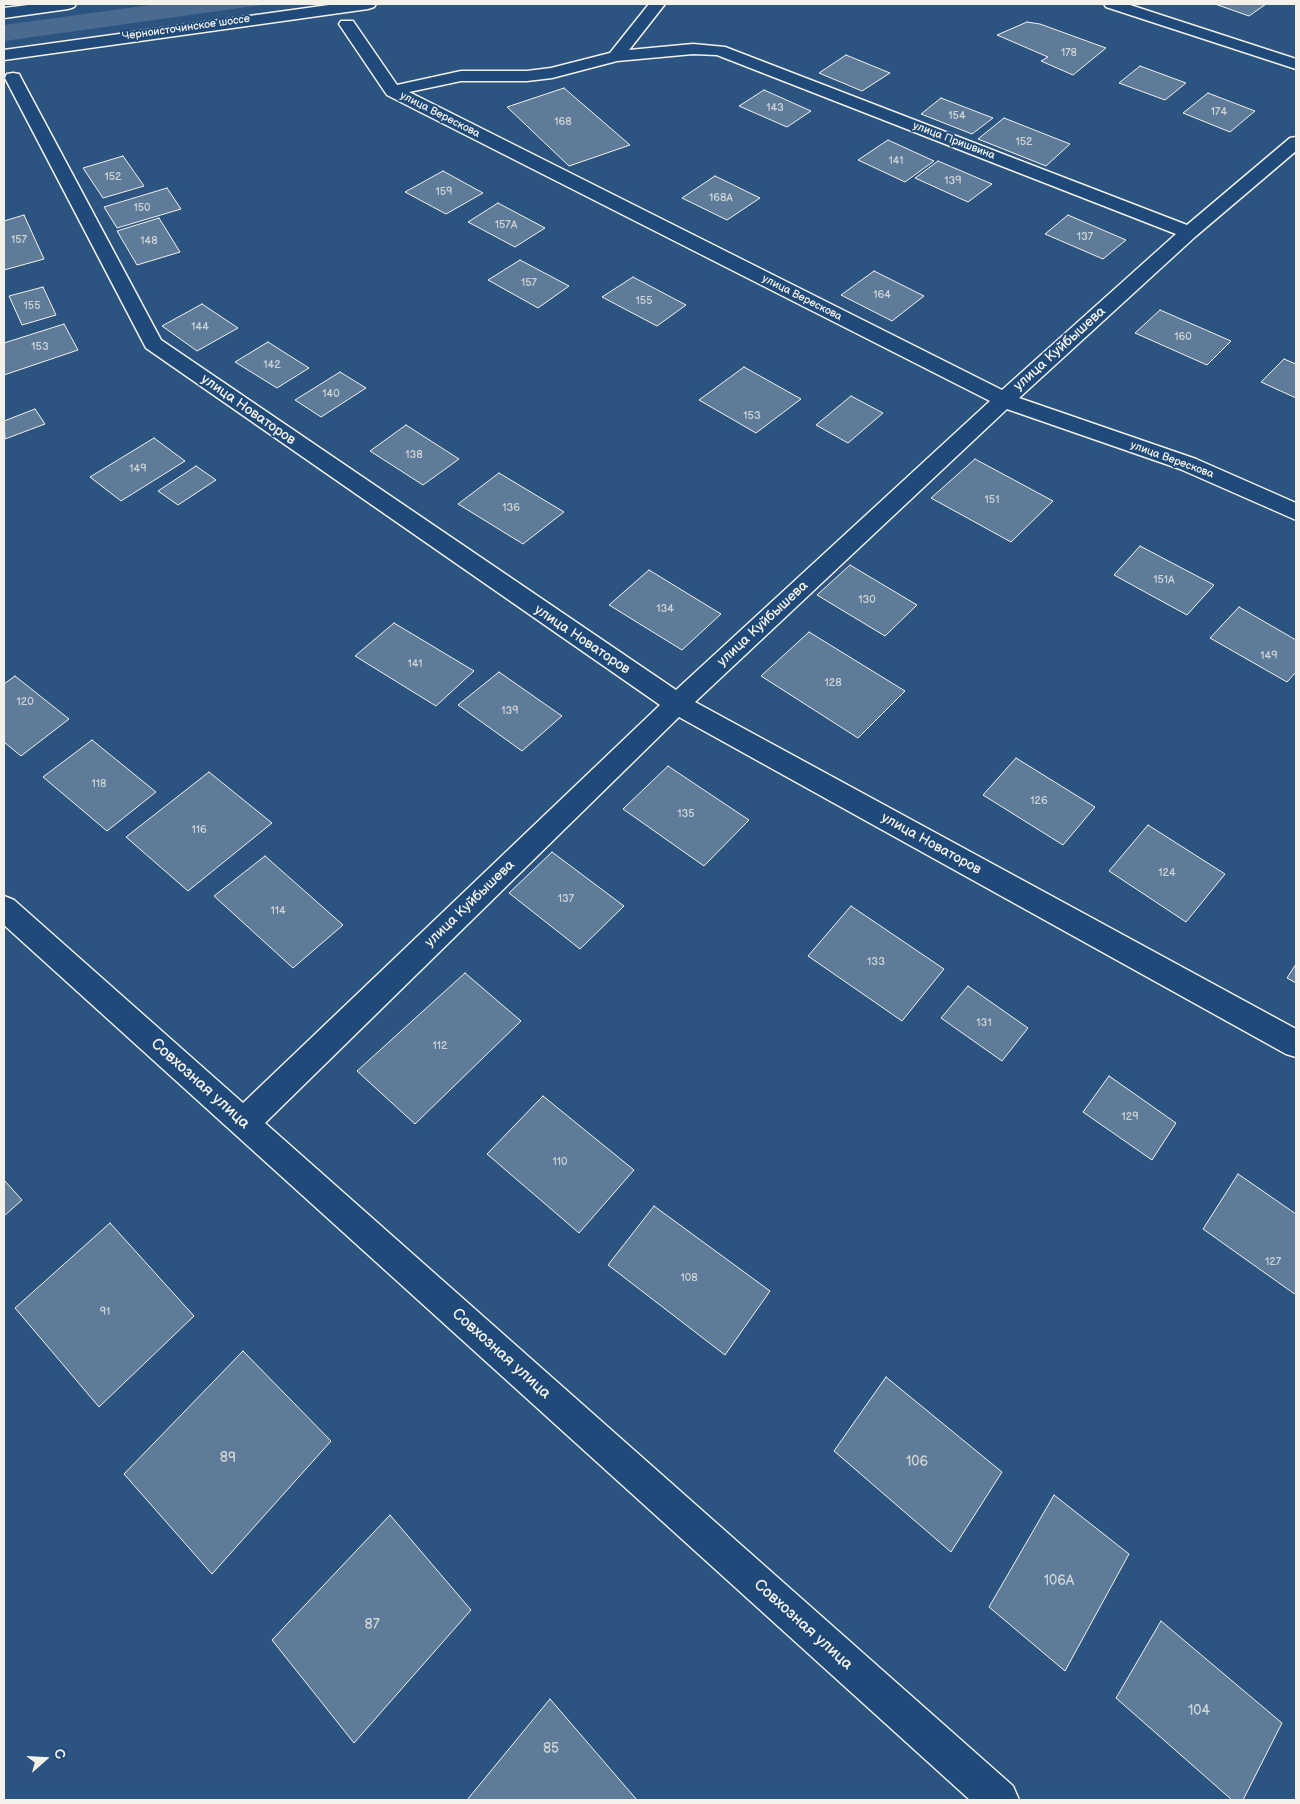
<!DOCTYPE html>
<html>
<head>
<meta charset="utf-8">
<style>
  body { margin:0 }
  #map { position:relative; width:1300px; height:1804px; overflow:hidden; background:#2c5481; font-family:"Balsamiq Sans",sans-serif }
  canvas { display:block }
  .frame { position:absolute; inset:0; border:5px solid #f4f1e8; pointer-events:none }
  .north { position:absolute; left:20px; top:1734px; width:50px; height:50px; -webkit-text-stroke:4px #1f4a7a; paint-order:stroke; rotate:71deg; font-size:14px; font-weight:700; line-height:20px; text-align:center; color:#f4f1e8 }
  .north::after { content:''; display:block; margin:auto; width:18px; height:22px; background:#f4f1e8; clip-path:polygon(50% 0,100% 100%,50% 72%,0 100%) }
</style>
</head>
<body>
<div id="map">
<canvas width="1300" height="1804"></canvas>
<div class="frame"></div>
<div class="north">С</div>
</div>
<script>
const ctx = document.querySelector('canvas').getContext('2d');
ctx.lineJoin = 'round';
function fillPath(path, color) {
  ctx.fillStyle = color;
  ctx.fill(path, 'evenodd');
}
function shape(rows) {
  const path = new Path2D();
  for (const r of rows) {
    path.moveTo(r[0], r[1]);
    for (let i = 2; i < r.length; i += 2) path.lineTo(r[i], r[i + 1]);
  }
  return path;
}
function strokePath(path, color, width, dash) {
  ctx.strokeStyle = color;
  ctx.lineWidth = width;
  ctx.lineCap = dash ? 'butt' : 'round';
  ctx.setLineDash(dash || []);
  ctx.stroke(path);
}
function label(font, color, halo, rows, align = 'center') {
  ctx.font = font + ' "Balsamiq Sans",sans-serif';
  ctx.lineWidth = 4;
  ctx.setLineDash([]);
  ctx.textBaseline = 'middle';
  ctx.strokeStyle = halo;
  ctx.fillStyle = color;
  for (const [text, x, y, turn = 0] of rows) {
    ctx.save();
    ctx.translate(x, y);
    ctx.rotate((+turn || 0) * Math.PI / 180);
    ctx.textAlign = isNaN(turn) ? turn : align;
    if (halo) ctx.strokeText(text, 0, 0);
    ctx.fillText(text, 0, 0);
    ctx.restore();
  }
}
const green = shape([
  [158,4,269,4,4,41,4,25]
]);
const building = shape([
  [1215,4,1266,4,1249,16,1215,4],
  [1027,22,1040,24,1106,48,1073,75,1041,61,1048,57,997,35,1027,22],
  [846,55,890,73,862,91,819,73,846,55],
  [1140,66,1186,83,1165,100,1119,83,1140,66],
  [564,88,630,145,569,166,507,107,564,88],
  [764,90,811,111,787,127,739,106,764,90],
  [1208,93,1255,111,1230,132,1183,113,1208,93],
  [941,98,993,118,972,134,921,114,941,98],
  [1004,118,1070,144,1046,166,978,139,1004,118],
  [888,140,934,161,905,182,858,160,888,140],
  [123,156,144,186,103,198,83,168,123,156],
  [938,161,992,184,968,202,915,178,938,161],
  [443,171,483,193,446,214,405,192,443,171],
  [715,176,760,198,727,220,682,198,715,176],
  [167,188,181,209,117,228,104,207,167,188],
  [498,203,545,228,515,247,468,222,498,203],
  [24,215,44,259,4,270,4,221,24,215],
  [1068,215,1126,240,1103,259,1045,234,1068,215],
  [159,218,180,252,137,265,117,231,159,218],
  [520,260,569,286,538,308,488,280,520,260],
  [874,271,924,296,892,321,841,295,874,271],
  [633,277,686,305,657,326,602,297,633,277],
  [43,287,56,315,22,325,9,296,43,287],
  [202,304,238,328,197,351,162,326,202,304],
  [1160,310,1231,341,1207,365,1135,333,1160,310],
  [64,324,78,350,4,375,4,343,64,324],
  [268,342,309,368,277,388,235,362,268,342],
  [1284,359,1296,364,1296,398,1261,382,1284,359],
  [744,367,801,399,756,433,699,400,744,367],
  [340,372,366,388,321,417,295,400,340,372],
  [851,396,883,413,848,443,816,425,851,396],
  [35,409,45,424,5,439,4,421,35,409],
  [406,425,459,459,423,485,370,451,406,425],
  [154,438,185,461,121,501,90,477,154,438],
  [975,459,1053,501,1011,542,931,498,975,459],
  [196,466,216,480,178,505,158,491,196,466],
  [499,473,564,512,523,544,458,504,499,473],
  [1140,546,1214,585,1187,615,1114,575,1140,546],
  [850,565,917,605,885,636,817,595,850,565],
  [649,570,721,614,682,650,609,605,649,570],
  [1239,607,1296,640,1296,672,1287,682,1210,638,1239,607],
  [394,623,474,671,436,706,355,656,394,623],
  [809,632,905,691,858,738,761,676,809,632],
  [499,672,562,716,522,751,458,705,499,672],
  [15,676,69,719,21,756,4,742,4,684,15,676],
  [92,740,156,792,107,831,43,777,92,740],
  [1016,758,1095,807,1063,845,983,795,1016,758],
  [668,766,749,820,704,866,623,809,668,766],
  [209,772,272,823,188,891,126,837,209,772],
  [1148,825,1225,874,1186,922,1109,871,1148,825],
  [552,852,624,906,580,949,509,893,552,852],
  [265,856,343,925,293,968,214,896,265,856],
  [851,906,944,969,902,1021,808,956,851,906],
  [1296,964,1296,983,1287,978,1296,964],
  [465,973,521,1021,415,1124,357,1071,465,973],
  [968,986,1028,1028,1002,1061,941,1018,968,986],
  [1109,1076,1176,1123,1152,1160,1083,1112,1109,1076],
  [543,1096,634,1170,579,1233,487,1154,543,1096],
  [1238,1174,1296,1214,1296,1295,1203,1229,1238,1174],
  [4,1180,22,1200,4,1216,4,1180],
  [654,1206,770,1291,725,1355,608,1265,654,1206],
  [110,1223,194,1316,99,1407,15,1308,110,1223],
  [243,1351,331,1441,212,1574,124,1474,243,1351],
  [886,1377,1002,1472,951,1552,834,1451,886,1377],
  [1054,1495,1129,1554,1065,1671,989,1607,1054,1495],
  [390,1515,471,1610,354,1743,272,1640,390,1515],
  [1161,1621,1282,1723,1243,1800,1232,1800,1116,1698,1161,1621],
  [550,1699,637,1800,467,1800,550,1699]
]);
const street = shape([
  [649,4,665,4,629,50,693,44,725,47,1187,225,1290,138,1296,137,1296,151,1196,236,1019,398,1196,459,1296,503,1296,520,1180,469,1007,409,695,702,1296,1029,1296,1057,1286,1054,679,717,265,1123,1013,1786,1019,1800,970,1800,4,925,4,896,14,900,243,1103,660,705,146,348,5,78,7,74,13,73,19,74,21,78,161,340,676,690,990,401,387,95,339,24,341,21,353,21,397,85,461,71,527,71,551,68,610,53,649,4],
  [693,54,717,55,1176,234,1002,390,409,92,461,81,527,81,552,78,617,61,693,54],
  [1104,4,1127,4,1296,59,1296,69,1106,7,1104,4]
]);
const primary = shape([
  [36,4,76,4,74,7,68,9,4,18,4,8,36,4],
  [336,4,376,4,374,7,368,9,4,60,4,50,336,4]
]);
const farStreetnames = [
  ["Черноисточинское шоссе",186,28,-8],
  ["улица Верескова",440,115,27],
  ["улица Пришвина",954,141,21],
  ["улица Верескова",802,298,27],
  ["улица Верескова",1172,460,20]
];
const numberNames = [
  ["178",1069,53],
  ["143",775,108],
  ["174",1219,112],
  ["154",957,116],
  ["168",563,122],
  ["152",1024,142],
  ["141",896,161],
  ["152",113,177],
  ["139",953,181],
  ["159",444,192],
  ["168А",721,198],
  ["150",142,208],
  ["157А",506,225],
  ["137",1085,237],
  ["157",19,240],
  ["148",149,241],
  ["157",529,283],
  ["164",882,295],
  ["155",644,301],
  ["155",32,306],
  ["144",200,327],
  ["160",1183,337],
  ["153",40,347],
  ["142",272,365],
  ["140",331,394],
  ["153",752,416],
  ["138",414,455],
  ["149",138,469],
  ["151",992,500],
  ["136",511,508],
  ["151А",1164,580],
  ["130",867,600],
  ["134",665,609],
  ["149",1269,656],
  ["141",415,664],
  ["128",833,683],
  ["120",25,702],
  ["139",510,711],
  ["118",99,784],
  ["126",1039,801],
  ["135",686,814],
  ["116",199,830],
  ["124",1167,873],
  ["137",566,899],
  ["114",278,911],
  ["133",876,962],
  ["131",984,1023],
  ["112",440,1046],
  ["129",1130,1117],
  ["110",560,1162],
  ["127",1273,1262],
  ["108",689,1278],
  ["91",105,1312]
];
const streetNames = [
  ["улица Куйбышева",1060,349,-42],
  ["улица Новаторов",248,410,35],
  ["улица Куйбышева",763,624,-43],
  ["улица Новаторов",582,640,34],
  ["улица Новаторов",931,844,29],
  ["улица Куйбышева",470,904,-44]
];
const nearNumbernames = [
  ["89",228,1458],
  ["106",917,1462],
  ["106А",1059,1581],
  ["87",372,1625],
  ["104",1199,1711],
  ["85",551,1749]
];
const nearStreetnames = [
  ["Совхозная улица",200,1084,42],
  ["Совхозная улица",501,1354,42],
  ["Совхозная улица",803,1625,42]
];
fillPath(green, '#496b90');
fillPath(building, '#5e7b9a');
strokePath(building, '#f4f1e8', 1);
strokePath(street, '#f4f1e8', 3);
strokePath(primary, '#f4f1e8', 3);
fillPath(street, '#1f4a7a');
fillPath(primary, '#1f4a7a');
label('11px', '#f4f1e8', '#1f4a7a', farStreetnames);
label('11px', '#ced4d4', null, numberNames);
label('14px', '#f4f1e8', '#1f4a7a', streetNames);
label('14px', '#ced4d4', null, nearNumbernames);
label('16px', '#f4f1e8', '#1f4a7a', nearStreetnames);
</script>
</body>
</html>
